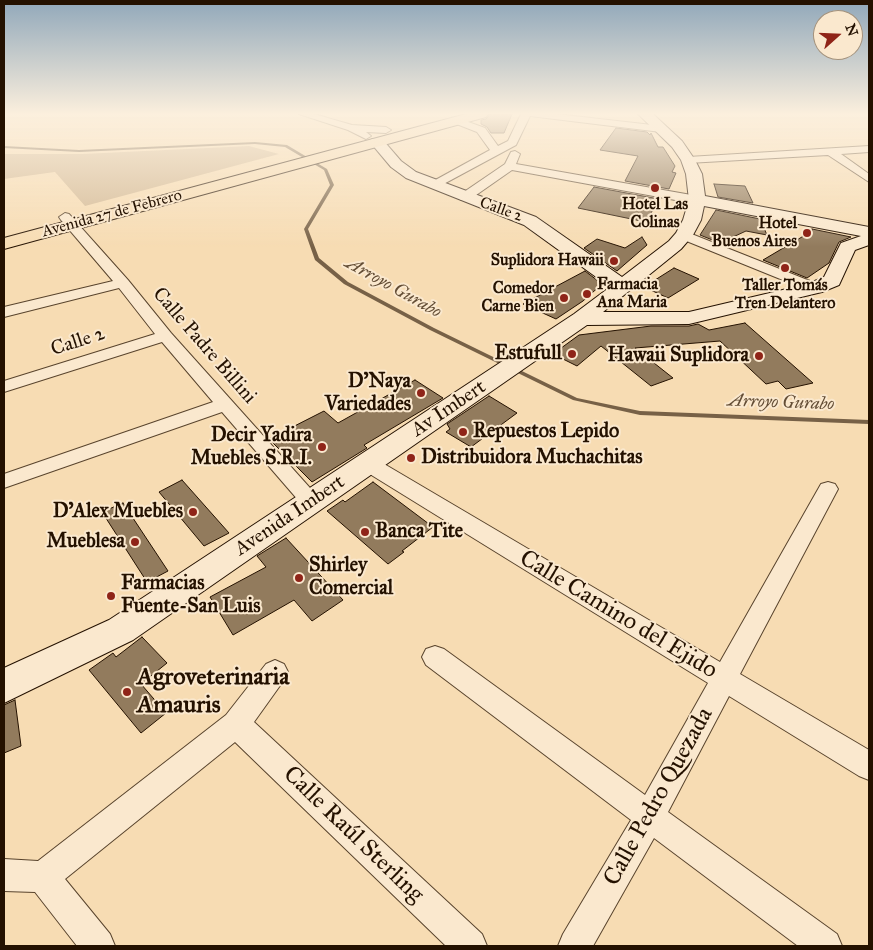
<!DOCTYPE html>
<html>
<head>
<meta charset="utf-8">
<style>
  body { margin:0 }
  #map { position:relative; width:873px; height:950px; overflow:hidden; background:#f7dcb3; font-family:"IM FELL Great Primer",serif }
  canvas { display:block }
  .frame { position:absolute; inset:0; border:5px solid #241100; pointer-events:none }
  .north { position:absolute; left:813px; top:10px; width:50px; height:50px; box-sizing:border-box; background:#fae8ce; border:1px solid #a4927c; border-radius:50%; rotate:70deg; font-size:14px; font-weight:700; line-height:20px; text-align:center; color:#241100 }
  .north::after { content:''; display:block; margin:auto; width:18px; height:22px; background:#8f2418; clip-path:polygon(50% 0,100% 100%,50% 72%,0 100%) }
</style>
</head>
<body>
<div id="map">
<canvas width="873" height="950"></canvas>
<div class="frame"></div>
<div class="north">N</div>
</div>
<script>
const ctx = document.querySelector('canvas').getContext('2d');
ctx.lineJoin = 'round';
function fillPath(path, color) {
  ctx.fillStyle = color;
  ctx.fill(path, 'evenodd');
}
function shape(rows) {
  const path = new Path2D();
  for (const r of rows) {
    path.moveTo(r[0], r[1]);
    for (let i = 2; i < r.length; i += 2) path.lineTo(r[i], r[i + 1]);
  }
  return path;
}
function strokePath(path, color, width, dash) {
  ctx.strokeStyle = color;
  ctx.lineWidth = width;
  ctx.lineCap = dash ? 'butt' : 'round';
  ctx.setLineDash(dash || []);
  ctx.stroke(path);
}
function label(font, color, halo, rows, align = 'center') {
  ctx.font = font + ' "IM FELL Great Primer",serif';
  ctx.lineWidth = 4;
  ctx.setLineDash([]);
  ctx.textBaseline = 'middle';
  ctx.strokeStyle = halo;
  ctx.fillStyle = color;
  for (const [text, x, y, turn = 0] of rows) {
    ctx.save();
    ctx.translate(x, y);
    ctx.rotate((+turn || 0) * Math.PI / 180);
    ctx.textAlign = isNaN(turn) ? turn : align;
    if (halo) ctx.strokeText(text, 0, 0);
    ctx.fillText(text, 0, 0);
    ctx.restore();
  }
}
const green = shape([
  [249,146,279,154,85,206,55,172,4,179,4,154,82,154]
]);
const stream = shape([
  [255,142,287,145,327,169,334,185,308,229,319,258,348,282,434,328,577,398,640,411,869,420,869,424,640,415,573,400,430,330,344,284,315,260,304,229,330,185,324,170,285,147,255,144,79,152,4,148,4,146,79,150,255,142]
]);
const building = shape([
  [490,114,512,114,504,133,491,133,487,127,481,124,481,120,486,119,490,114],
  [616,128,647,132,650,135,651,133,658,147,663,147,675,166,672,172,676,173,669,189,625,181,638,156,600,150,616,128],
  [714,184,745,186,753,203,718,197,714,184],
  [594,187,659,199,646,222,578,208,594,187],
  [716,210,760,219,767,235,746,231,720,243,700,235,716,210],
  [812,229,851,237,839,242,829,263,807,278,763,260,812,231,812,229],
  [642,237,647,245,617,271,584,248,597,239,625,248,642,237],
  [674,268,699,279,668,298,644,287,674,268],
  [585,271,602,284,583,301,556,319,523,304,585,271],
  [745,323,813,383,786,389,778,381,766,384,720,341,635,348,673,378,651,386,601,346,577,366,553,354,579,335,651,326,689,326,698,324,709,330,745,323],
  [415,380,443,398,364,445,367,448,312,482,269,439,324,411,338,423,415,380],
  [489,396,517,413,471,447,446,432,450,429,447,424,489,396],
  [182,480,229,533,204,546,159,492,182,480],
  [373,482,433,527,402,551,404,552,388,564,327,511,343,500,345,502,373,482],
  [123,503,168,571,147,582,102,512,123,503],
  [286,538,343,600,312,621,294,600,233,635,210,597,266,567,257,556,286,538],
  [142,637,167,663,141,684,166,713,141,733,89,670,113,653,116,657,142,637],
  [15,700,21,746,4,753,4,705,15,700]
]);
const street = shape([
  [299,114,314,114,352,125,386,127,391,130,386,133,366,132,371,136,366,139,348,130,299,114],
  [521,114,556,114,661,126,666,129,661,132,530,116,516,145,438,187,430,187,428,185,430,183,490,150,477,132,454,123,454,119,460,119,485,128,498,146,508,141,521,114],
  [869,146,869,152,841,154,869,174,869,182,828,155,688,163,683,160,688,157,869,146],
  [515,151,520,154,516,164,697,196,703,200,697,204,512,170,469,200,461,200,459,197,461,194,505,164,511,152,515,151],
  [65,213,69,214,128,280,171,333,319,498,322,503,319,508,312,511,305,508,222,412,4,488,4,474,213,402,162,342,4,392,4,381,155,334,119,288,4,317,4,307,113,281,61,220,59,217,65,213],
  [684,231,820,285,822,288,820,291,810,291,679,238,677,235,684,231],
  [367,456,374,458,720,662,821,484,828,482,835,484,838,489,740,674,869,750,869,780,859,776,729,696,668,812,837,934,842,946,798,946,654,838,593,946,558,946,563,934,631,820,426,665,422,657,426,649,435,646,444,649,645,795,708,683,360,468,357,463,360,458,367,456],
  [275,660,284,664,288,672,284,680,254,722,482,934,487,946,446,946,235,742,65,879,110,934,115,946,77,946,35,892,4,891,4,859,38,861,226,715,266,664,275,660]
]);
const secondary = shape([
  [638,114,653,114,682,141,695,160,702,174,705,196,869,227,869,245,855,250,839,285,822,292,689,324,587,325,133,640,4,703,4,668,109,620,574,314,610,287,524,225,406,178,391,167,370,142,372,139,382,139,401,161,416,172,536,217,622,277,669,241,676,233,683,220,689,200,686,174,681,160,672,147,638,114],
  [704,206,861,236,841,243,824,277,808,284,689,312,603,312,681,249,693,235,701,220,704,206]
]);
const primary = shape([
  [466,114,488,114,486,117,4,249,4,238,466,114]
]);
const markers = [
  [655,188,5,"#8f2418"],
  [807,233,5,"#8f2418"],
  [614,261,5,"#8f2418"],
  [785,268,5,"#8f2418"],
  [587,294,5,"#8f2418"],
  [564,298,5,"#8f2418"],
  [572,354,5,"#8f2418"],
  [759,356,5,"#8f2418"],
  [421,393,5,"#8f2418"],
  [463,432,5,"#8f2418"],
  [322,447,5,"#8f2418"],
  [411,458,5,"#8f2418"],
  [193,512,5,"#8f2418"],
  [365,532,5,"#8f2418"],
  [135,542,5,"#8f2418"],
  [299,578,5,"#8f2418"],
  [111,596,5,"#8f2418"],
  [127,692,5,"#8f2418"]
];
const farPoinames = [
  ["Hotel Las",655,205,"center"],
  ["Colinas",655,223,"center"],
  ["Hotel",797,224],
  ["Buenos Aires",797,242],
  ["Suplidora Hawaii",604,261],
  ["Farmacia",597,285,"left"],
  ["Ana Maria",597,303,"left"],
  ["Taller Tomás",785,286,"center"],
  ["Tren Delantero",785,304,"center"],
  ["Comedor",554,289],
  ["Carne Bien",554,307]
];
const farStreetnames = [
  ["Calle 2",501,210,20],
  ["Avenida 27 de Febrero",112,214,-15]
];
const farWaternames = [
  ["Arroyo Gurabo",393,288,29],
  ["Arroyo Gurabo",781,403,2]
];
const streetNames = [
  ["Calle 2",78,342,-18],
  ["Calle Padre Billini",204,346,49],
  ["Av Imbert",449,409,-34],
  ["Avenida Imbert",290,516,-34]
];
const poiNames = [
  ["Estufull",562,354],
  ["Hawaii Suplidora",749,356],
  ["D'Naya",411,382],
  ["Variedades",411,405],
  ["Repuestos Lepido",473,432,"left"],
  ["Decir Yadira",312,436],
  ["Muebles S.R.I.",312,459],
  ["Distribuidora Muchachitas",421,458,"left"],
  ["D'Alex Muebles",183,512],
  ["Banca Tite",375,532,"left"],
  ["Mueblesa",125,542],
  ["Shirley",309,566,"left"],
  ["Comercial",309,589,"left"],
  ["Farmacias",121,584,"left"],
  ["Fuente-San Luis",121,607,"left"]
];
const nearStreetnames = [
  ["Calle Camino del Ejido",618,615,31],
  ["Calle Pedro Quezada",659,797,-61],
  ["Calle Raúl Sterling",353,835,44]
];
const nearPoinames = [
  ["Agroveterinaria",137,678],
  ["Amauris",137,706]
];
fillPath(green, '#d3b995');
fillPath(stream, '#776147');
fillPath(building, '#927b5d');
strokePath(building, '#241100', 1);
strokePath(street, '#59442d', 2);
strokePath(secondary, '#241100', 2);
strokePath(primary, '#241100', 2);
fillPath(street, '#fae8ce');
fillPath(secondary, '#fae8ce');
fillPath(primary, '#f7dcb3');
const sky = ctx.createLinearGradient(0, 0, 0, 247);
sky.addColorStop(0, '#91a8ba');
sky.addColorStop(0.46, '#fbefdd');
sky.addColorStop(1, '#fbefdd00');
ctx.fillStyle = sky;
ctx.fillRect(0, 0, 873, 247);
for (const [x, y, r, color] of markers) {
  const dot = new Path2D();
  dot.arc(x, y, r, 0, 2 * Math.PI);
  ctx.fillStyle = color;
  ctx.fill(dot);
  strokePath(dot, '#fae8ce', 2);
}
label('bold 16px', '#241100', '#fae8ce', farPoinames, 'right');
label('16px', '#241100', '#fae8ce', farStreetnames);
label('italic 18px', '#634d35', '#fae8ce', farWaternames);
label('20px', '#241100', '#fae8ce', streetNames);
label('bold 20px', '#241100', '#fae8ce', poiNames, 'right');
label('24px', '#241100', '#fae8ce', nearStreetnames);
label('bold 24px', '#241100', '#fae8ce', nearPoinames, 'left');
</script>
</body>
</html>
